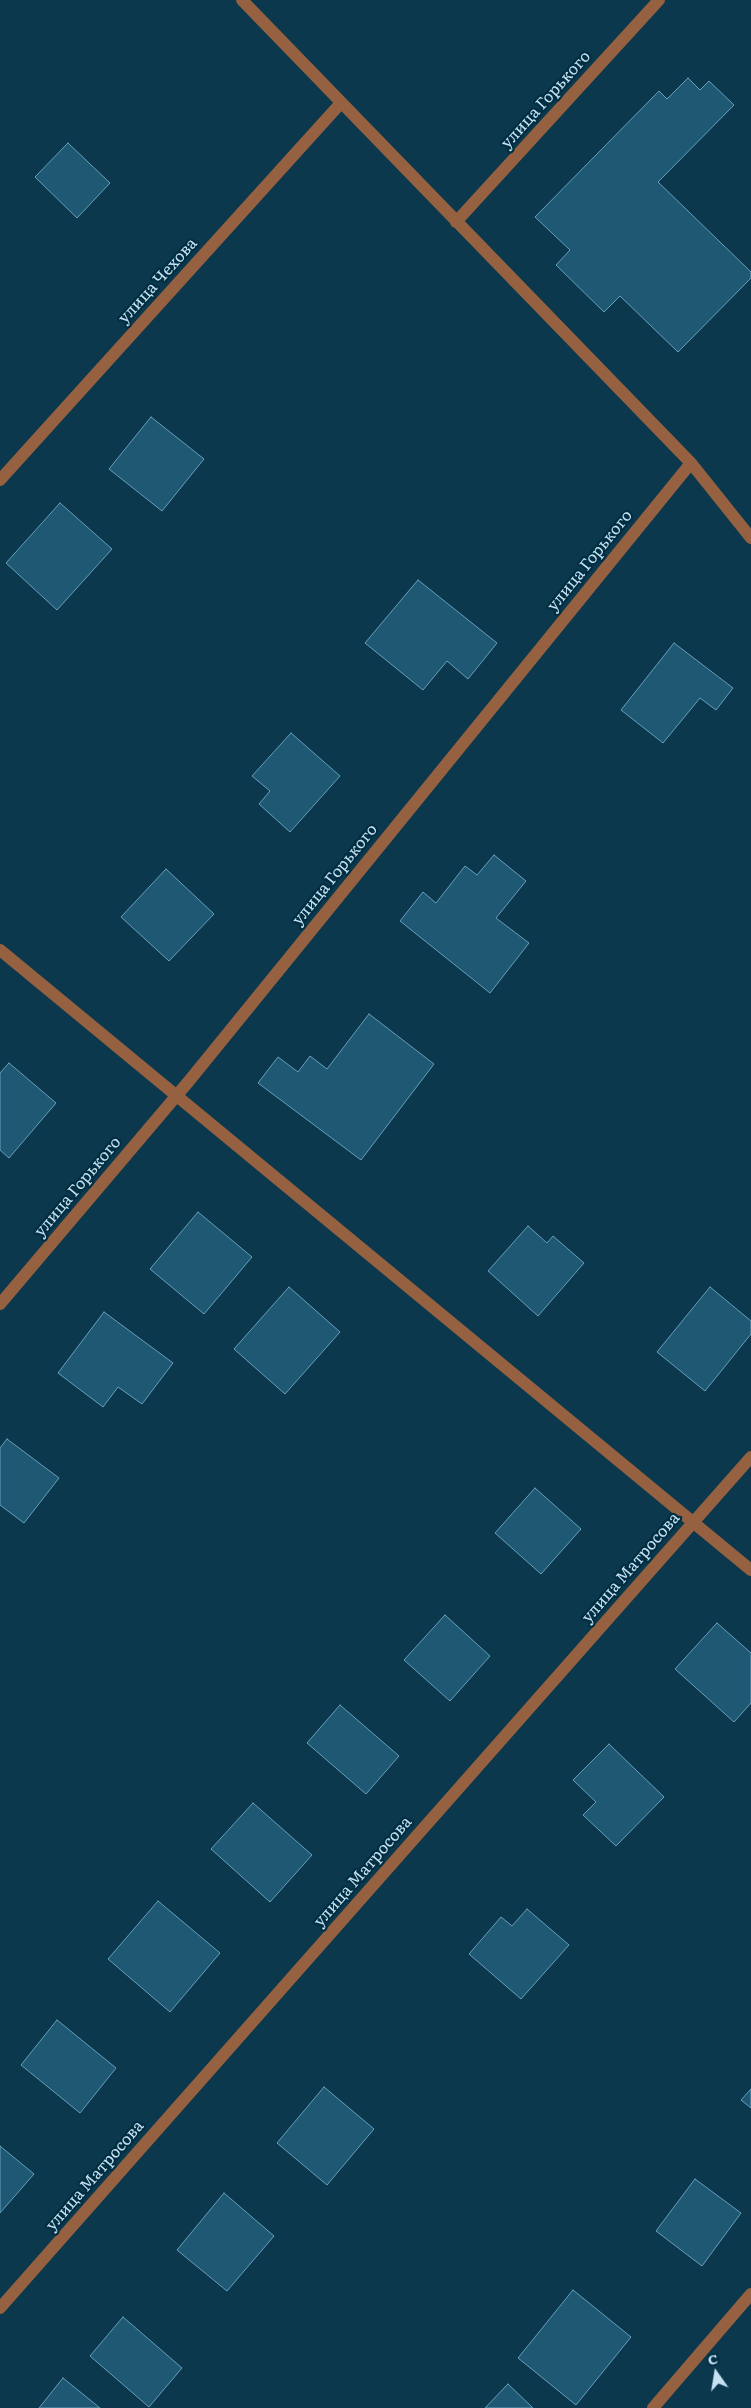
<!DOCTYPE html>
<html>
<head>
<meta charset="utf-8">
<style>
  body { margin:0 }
  #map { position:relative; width:751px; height:2408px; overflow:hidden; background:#0b384d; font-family:Literata,serif }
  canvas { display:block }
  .north { position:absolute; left:691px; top:2348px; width:50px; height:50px; -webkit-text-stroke:4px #002e42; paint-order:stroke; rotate:347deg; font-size:14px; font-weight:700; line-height:20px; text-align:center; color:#c6e2f2 }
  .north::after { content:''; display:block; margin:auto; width:18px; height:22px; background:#c6e2f2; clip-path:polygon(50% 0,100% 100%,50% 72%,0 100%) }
</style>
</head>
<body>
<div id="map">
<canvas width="751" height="2408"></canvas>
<div class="north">С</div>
</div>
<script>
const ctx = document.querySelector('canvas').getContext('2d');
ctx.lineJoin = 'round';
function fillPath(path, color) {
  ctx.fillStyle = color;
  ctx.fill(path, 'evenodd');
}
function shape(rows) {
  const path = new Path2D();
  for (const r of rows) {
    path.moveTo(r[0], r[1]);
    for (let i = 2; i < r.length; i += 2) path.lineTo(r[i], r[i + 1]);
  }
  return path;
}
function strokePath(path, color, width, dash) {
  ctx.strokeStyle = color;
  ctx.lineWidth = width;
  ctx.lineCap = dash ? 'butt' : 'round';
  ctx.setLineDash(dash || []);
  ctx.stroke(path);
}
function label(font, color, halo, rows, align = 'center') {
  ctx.font = font + ' Literata,serif';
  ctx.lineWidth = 4.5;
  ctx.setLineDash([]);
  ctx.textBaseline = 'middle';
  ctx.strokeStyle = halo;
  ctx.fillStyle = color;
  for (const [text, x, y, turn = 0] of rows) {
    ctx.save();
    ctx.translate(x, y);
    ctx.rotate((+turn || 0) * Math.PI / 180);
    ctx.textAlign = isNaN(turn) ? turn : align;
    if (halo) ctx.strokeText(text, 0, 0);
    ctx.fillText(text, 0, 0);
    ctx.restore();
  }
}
const building = shape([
  [688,78,700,90,709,81,734,105,658,182,751,272,751,278,678,352,620,296,604,312,556,265,570,250,535,217,659,91,667,99,688,78],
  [68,143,110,183,77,218,35,177,68,143],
  [151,417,204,459,162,511,109,469,151,417],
  [60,503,112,549,57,610,6,563,60,503],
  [418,580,497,643,468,679,447,661,423,690,365,643,418,580],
  [674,643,733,688,716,710,700,698,663,743,621,710,674,643],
  [291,733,340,776,290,832,259,804,270,791,252,776,291,733],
  [494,855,526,881,496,918,529,943,490,993,400,921,423,892,436,903,465,866,477,875,494,855],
  [166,869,214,914,169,961,121,917,166,869],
  [369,1014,434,1064,361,1160,258,1083,278,1057,298,1072,310,1056,327,1069,369,1014],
  [9,1063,56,1103,9,1158,0,1150,0,1073,9,1063],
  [198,1212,252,1257,204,1314,150,1269,198,1212],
  [528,1226,547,1243,553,1236,584,1263,538,1316,488,1271,528,1226],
  [289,1287,340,1332,285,1394,234,1349,289,1287],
  [710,1287,751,1321,751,1334,705,1391,657,1352,710,1287],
  [104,1312,173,1363,142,1404,118,1387,103,1407,58,1373,104,1312],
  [7,1439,59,1478,24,1523,0,1505,0,1448,7,1439],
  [535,1488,581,1529,541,1574,495,1533,535,1488],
  [445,1615,490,1656,450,1701,404,1660,445,1615],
  [717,1623,751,1653,751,1703,734,1722,675,1669,717,1623],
  [340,1705,399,1756,366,1794,307,1743,340,1705],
  [609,1744,664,1797,616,1846,583,1815,596,1802,573,1780,609,1744],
  [253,1803,312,1855,270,1902,211,1849,253,1803],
  [158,1901,220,1953,170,2012,108,1959,158,1901],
  [527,1909,569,1945,521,1999,469,1954,501,1917,512,1926,527,1909],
  [57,2020,116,2068,80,2113,21,2065,57,2020],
  [324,2087,374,2129,327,2185,277,2143,324,2087],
  [751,2089,751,2108,741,2100,751,2089],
  [0,2146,34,2174,0,2213,0,2146],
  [695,2179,741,2213,702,2266,656,2231,695,2179],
  [224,2193,274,2236,227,2291,177,2250,224,2193],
  [573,2290,631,2337,576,2405,518,2358,573,2290],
  [123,2317,182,2368,149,2407,90,2356,123,2317],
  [63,2378,100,2408,39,2408,63,2378],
  [508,2384,533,2408,485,2408,508,2384]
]);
const minor = shape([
  [242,0,691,463,751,538],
  [456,222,659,0],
  [0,480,340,104],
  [0,950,751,1570],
  [0,1304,189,1081,691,463],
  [0,2308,751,1457],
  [653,2408,751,2294]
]);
const streetNames = [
  ["улица Горького",546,100,-48],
  ["улица Чехова",158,281,-48],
  ["улица Горького",590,561,-51],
  ["улица Горького",335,875,-51],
  ["улица Горького",78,1187,-50],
  ["улица Матросова",631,1568,-49],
  ["улица Матросова",363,1872,-49],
  ["улица Матросова",95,2176,-49]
];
fillPath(building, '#1e5873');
strokePath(building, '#679fbd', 1);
strokePath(minor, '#956140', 12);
label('16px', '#c6e2f2', '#002e42', streetNames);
</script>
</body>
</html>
